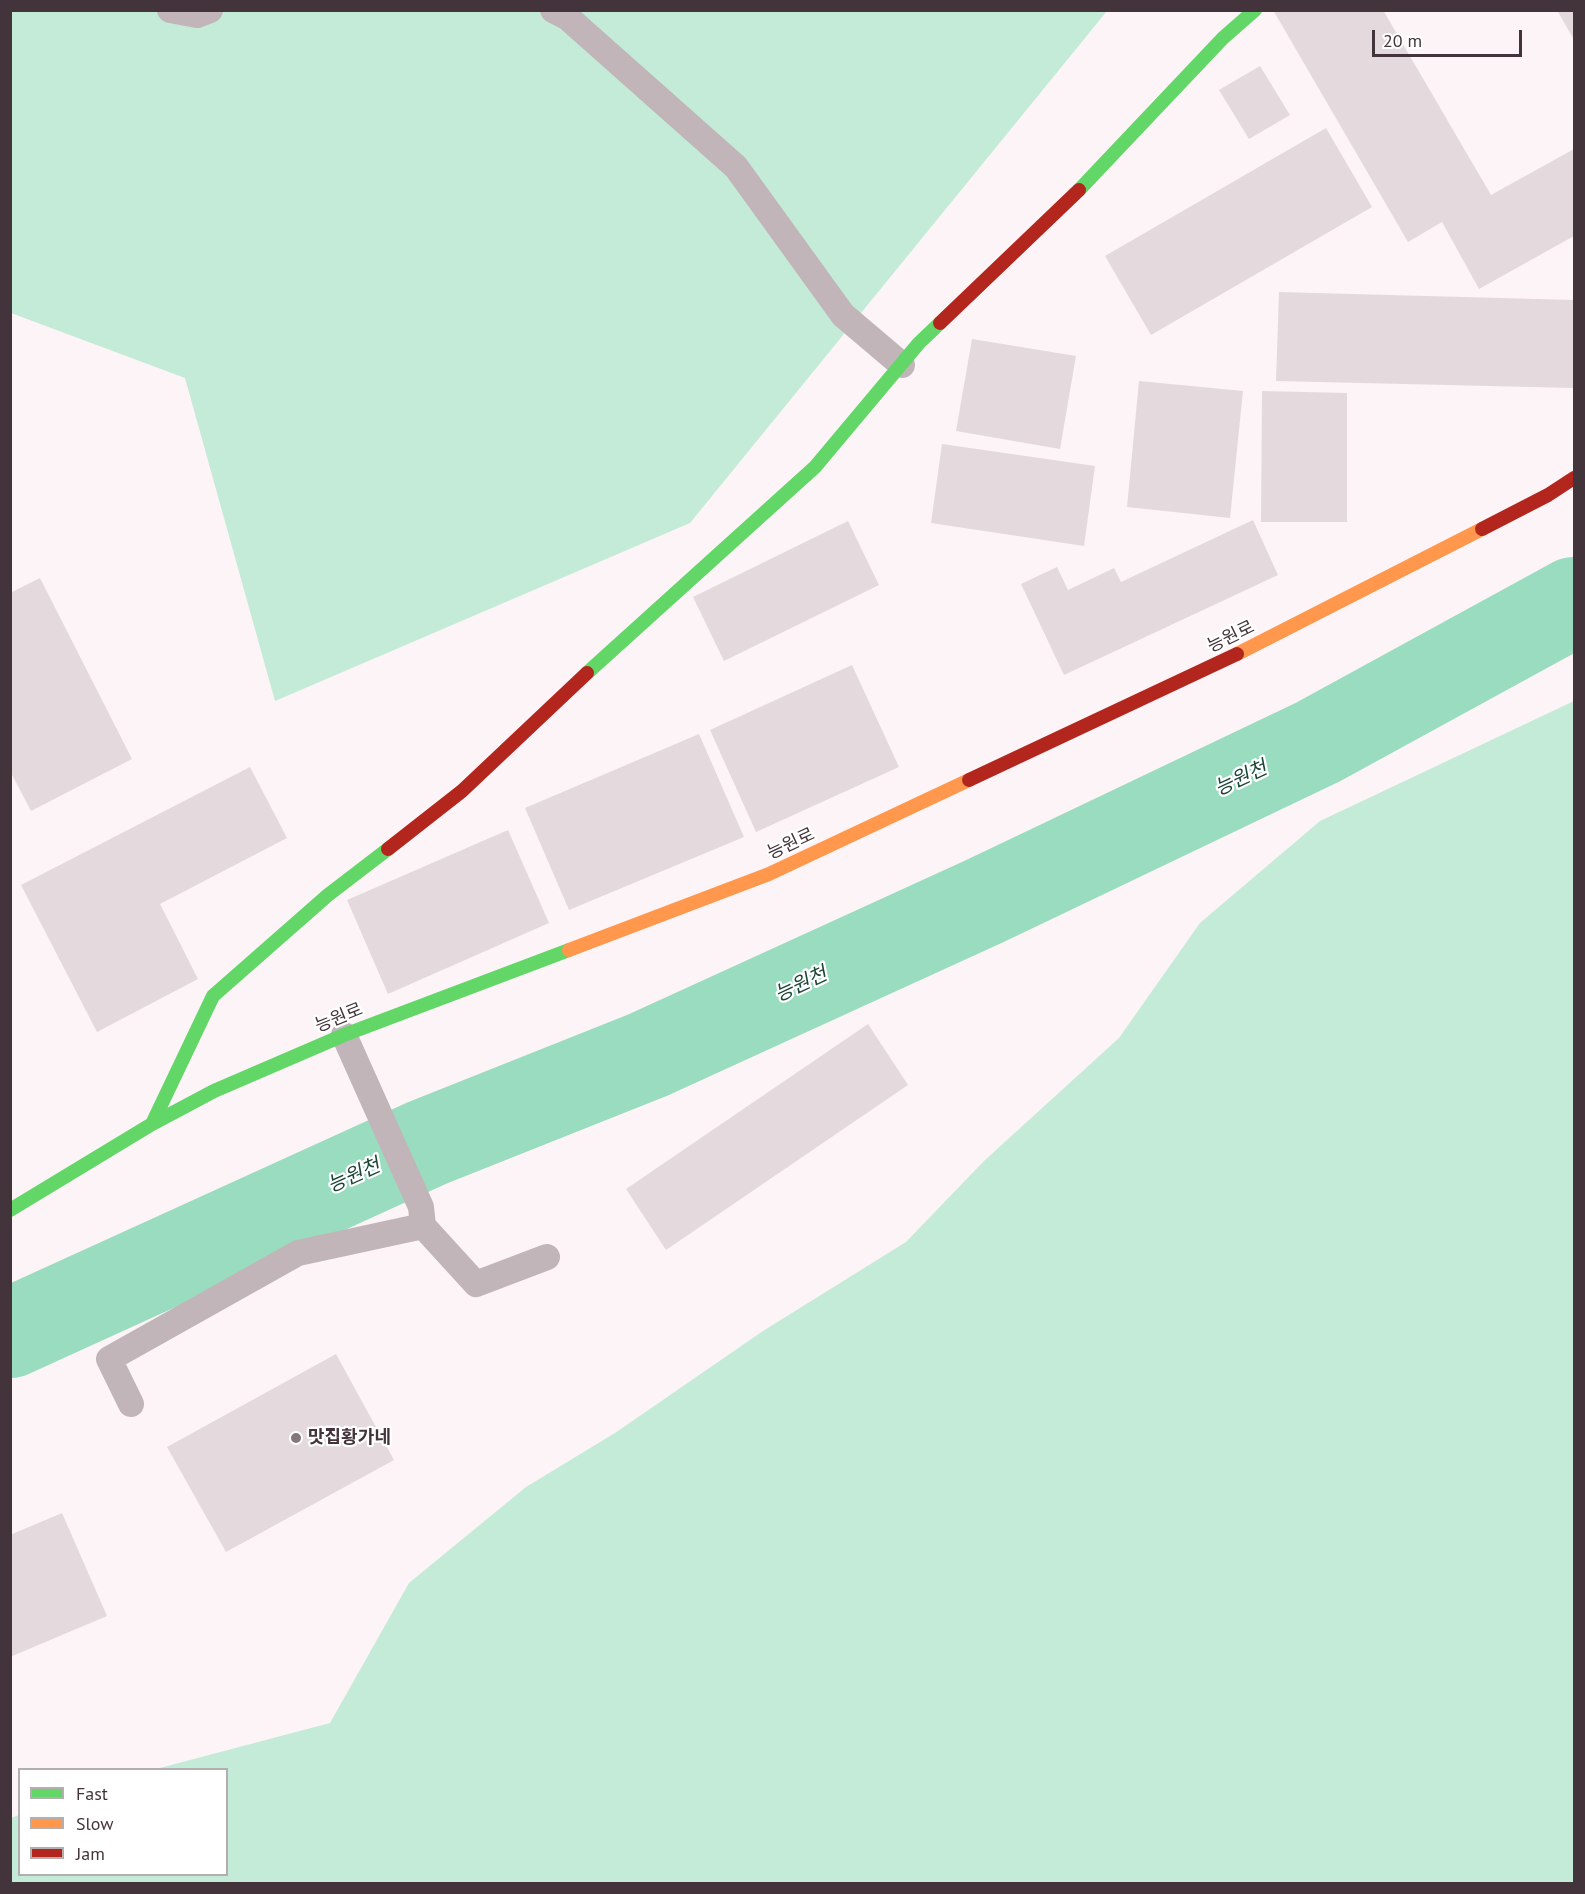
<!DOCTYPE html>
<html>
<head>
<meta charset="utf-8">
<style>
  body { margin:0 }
  #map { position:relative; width:1585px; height:1894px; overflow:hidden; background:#fcf4f6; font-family:"PT Sans",sans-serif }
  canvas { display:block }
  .frame { position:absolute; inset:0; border:12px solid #42343a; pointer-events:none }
  .legend { position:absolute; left:18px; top:1768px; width:210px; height:108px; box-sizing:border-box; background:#fff; border:2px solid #b3aeb0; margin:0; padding:8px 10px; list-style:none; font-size:18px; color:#42343a }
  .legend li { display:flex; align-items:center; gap:12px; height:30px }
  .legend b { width:30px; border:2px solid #b3aeb0 }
  .scale { position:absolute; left:1372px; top:30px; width:150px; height:27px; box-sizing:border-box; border:3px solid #42343a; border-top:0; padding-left:8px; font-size:18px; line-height:21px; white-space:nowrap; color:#42343a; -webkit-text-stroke:4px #fff; paint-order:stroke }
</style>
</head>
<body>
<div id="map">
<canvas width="1585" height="1894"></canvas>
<div class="frame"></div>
<ul class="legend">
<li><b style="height:8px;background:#63d668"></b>Fast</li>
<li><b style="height:8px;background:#ff974d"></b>Slow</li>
<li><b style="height:8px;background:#b3261e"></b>Jam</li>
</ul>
<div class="scale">20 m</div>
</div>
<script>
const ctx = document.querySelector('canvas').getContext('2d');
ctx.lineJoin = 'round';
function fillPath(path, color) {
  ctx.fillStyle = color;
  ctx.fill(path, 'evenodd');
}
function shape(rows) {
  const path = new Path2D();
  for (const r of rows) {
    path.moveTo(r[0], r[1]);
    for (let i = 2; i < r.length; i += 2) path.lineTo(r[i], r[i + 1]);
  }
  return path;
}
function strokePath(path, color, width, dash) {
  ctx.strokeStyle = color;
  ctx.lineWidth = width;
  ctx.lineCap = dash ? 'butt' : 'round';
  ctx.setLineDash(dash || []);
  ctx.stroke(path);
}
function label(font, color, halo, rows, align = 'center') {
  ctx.font = font + ' "PT Sans","Noto Sans KR",sans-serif';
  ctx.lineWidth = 4.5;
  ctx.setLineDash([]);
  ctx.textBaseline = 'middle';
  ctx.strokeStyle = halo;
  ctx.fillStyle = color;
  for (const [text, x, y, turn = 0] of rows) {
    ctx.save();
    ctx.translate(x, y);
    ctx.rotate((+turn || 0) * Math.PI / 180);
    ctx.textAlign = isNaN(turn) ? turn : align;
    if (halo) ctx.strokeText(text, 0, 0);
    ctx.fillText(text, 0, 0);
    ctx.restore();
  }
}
const green = shape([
  [10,11,1107,11,690,523,275,701,185,378,11,313],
  [1574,701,1574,1883,11,1883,11,1818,19,1815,20,1874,226,1874,226,1770,156,1769,330,1723,409,1583,526,1487,615,1433,763,1331,906,1242,984,1161,1119,1038,1200,923,1320,821]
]);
const river = shape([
  [10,1333,427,1143,648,1055,985,901,1318,742,1574,602]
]);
const building = shape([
  [1273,10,1383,10,1491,195,1574,149,1574,236,1479,289,1442,222,1408,242],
  [1557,10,1574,10,1574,40],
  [1260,66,1290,115,1249,139,1219,90],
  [1326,128,1372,207,1151,335,1105,256],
  [1279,292,1574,300,1574,388,1276,381],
  [972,339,1076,356,1060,449,956,431],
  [1139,381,1243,391,1230,518,1127,507],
  [1262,391,1347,393,1347,522,1261,522],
  [942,444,1095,466,1084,546,931,523],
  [1253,520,1278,575,1064,675,1021,584,1057,567,1068,590,1114,568,1121,582],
  [848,521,879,585,724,661,693,597],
  [40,578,132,759,31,811,10,771,10,593],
  [852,665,899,767,756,832,710,730],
  [699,734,744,837,569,910,525,808],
  [250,767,287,838,160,904,198,979,97,1032,21,885],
  [508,830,549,923,388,994,347,900],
  [868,1024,908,1085,666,1250,626,1189],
  [336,1354,394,1460,226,1552,167,1447],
  [62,1513,107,1616,10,1657,10,1535]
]);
const lane = shape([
  [170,10,197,15,210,10],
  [553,10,567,17,736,167,843,315,902,365],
  [344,1035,421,1207,423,1226,476,1284,547,1257],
  [131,1404,109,1359,298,1253,423,1226]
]);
const fast = shape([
  [1079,190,1223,38,1255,10],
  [587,673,815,467,919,343,940,323],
  [152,1124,213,996,328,895,388,849],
  [10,1210,152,1124,214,1091,344,1035,569,950]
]);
const slow = shape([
  [1237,654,1482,529],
  [569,950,769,874,969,780]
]);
const jam = shape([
  [940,323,1079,190],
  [1482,529,1548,495,1574,478],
  [969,780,1237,654],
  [388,849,462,791,587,673]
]);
const markers = [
  [296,1438,6,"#83777c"]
];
const streetNames = [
  ["능원로",1231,637,-26],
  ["능원로",791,844,-25],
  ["능원로",339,1018,-22]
];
const poiNames = [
  ["맛집황가네",308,1438]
];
const waterNames = [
  ["능원천",1241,779,-25],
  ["능원천",801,985,-25],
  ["능원천",354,1176,-24]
];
fillPath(green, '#c4ead8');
strokePath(river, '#9adcbf', 90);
fillPath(building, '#e4dadd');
strokePath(lane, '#c1b5ba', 26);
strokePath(fast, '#63d668', 14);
strokePath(slow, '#ff974d', 14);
strokePath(jam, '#b3261e', 14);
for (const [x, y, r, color] of markers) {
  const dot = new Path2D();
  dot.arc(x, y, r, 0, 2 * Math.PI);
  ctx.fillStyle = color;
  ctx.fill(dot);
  strokePath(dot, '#fff', 2);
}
label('18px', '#42343a', '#fff', streetNames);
label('bold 18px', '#42343a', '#fff', poiNames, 'left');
label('italic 20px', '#1b4534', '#fff', waterNames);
</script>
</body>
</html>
